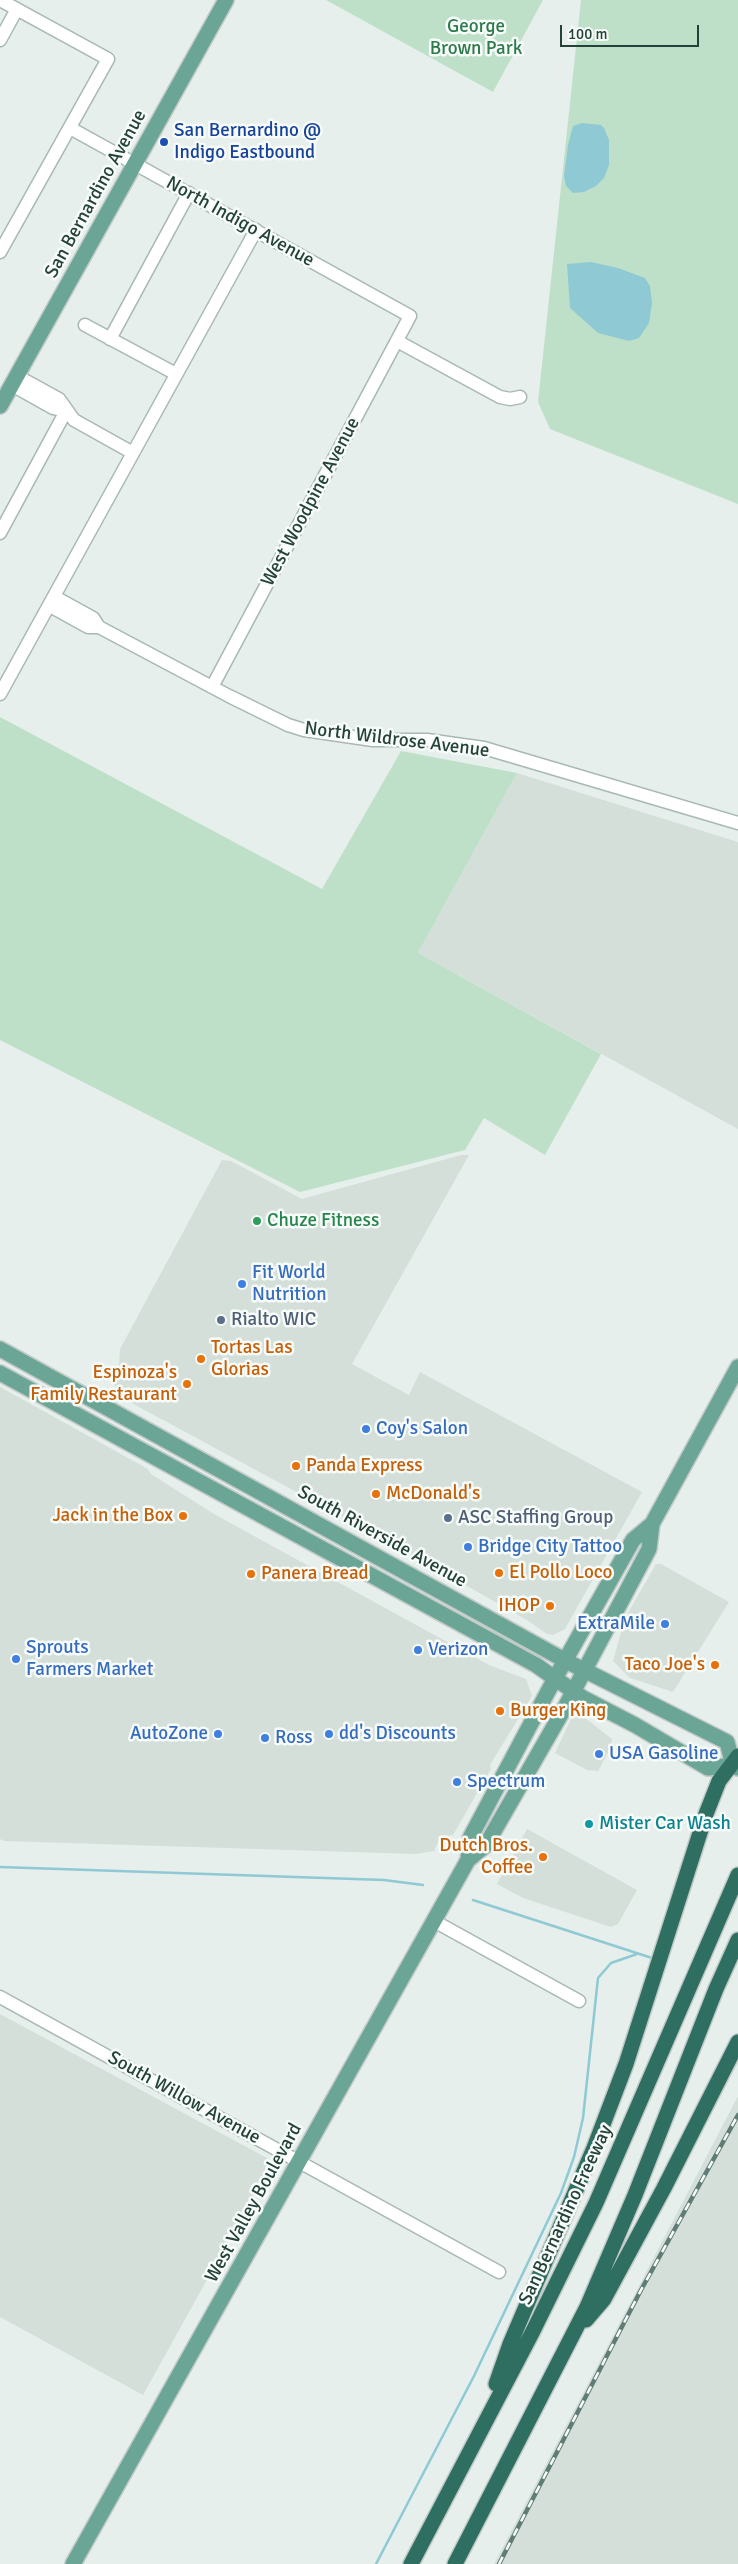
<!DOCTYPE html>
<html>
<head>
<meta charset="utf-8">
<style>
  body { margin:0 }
  #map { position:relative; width:738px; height:2564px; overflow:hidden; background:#e6efeb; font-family:Signika,sans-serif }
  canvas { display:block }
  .scale { position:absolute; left:560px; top:25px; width:139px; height:22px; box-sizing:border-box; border:2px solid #24423a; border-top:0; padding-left:6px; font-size:15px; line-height:18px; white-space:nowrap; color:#24423a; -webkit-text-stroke:4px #f7fbf9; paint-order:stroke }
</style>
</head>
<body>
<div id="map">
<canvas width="738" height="2564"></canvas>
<div class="scale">100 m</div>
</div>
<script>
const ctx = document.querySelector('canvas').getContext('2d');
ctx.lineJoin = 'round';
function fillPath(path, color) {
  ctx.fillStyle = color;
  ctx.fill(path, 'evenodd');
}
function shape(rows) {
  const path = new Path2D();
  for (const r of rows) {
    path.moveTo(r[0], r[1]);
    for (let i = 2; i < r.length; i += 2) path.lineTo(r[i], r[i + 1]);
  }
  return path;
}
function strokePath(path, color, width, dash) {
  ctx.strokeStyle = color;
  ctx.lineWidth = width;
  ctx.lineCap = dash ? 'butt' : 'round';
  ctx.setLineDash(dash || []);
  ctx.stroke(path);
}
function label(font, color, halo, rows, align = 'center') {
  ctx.font = font + ' Signika,sans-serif';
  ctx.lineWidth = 5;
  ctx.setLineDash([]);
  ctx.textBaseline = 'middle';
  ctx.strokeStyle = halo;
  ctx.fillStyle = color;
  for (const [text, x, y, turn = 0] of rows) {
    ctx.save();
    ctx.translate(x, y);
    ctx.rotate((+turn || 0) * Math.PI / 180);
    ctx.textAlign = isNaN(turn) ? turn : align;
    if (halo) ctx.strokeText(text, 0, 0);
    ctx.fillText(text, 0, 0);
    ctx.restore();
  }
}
const built = shape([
  [517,773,738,842,738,1129,418,953],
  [461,1155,469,1155,352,1364,409,1395,420,1372,642,1492,565,1629,553,1635,547,1634,527,1620,400,1548,128,1401,111,1381,119,1367,120,1349,222,1160,231,1161,302,1199],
  [0,1387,148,1469,151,1474,214,1514,489,1665,526,1679,532,1696,490,1765,491,1769,453,1835,440,1838,434,1851,416,1854,4,1841,0,1839],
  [656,1564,661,1564,729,1602,673,1692,630,1678,613,1661,625,1618],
  [580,1714,612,1739,611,1747,598,1771,587,1770,555,1753,571,1719],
  [527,1829,637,1890,618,1924,611,1927,523,1898,497,1884],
  [0,2014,267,2158,270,2166,143,2395,0,2317],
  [738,2096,738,2564,494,2564]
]);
const green = shape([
  [326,0,543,0,493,92],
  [581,0,738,0,738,504,550,429,538,402],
  [0,717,322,889,401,751,517,773,418,953,601,1054,545,1155,484,1118,465,1150,300,1192,0,1040]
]);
const water = shape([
  [582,123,601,125,604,128,609,140,609,165,604,178,596,186,584,192,573,193,566,186,564,176,568,145,573,126],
  [591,262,618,268,645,278,650,286,652,303,649,323,639,338,629,341,598,333,570,308,567,264]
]);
const stream = shape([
  [0,1867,384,1880,423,1885],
  [473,1900,655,1959],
  [376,2564,474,2376,561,2193,574,2157,583,2118,598,1978,611,1963,637,1954]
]);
const minor = shape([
  [0,40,17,9],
  [70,128,410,316,212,687],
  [0,252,108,59,0,0],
  [85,325,176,374],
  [110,339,189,193],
  [397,341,500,397,510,399,520,397],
  [17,376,59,399,74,420,133,453,256,230],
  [12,385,53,408,66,411],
  [0,533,66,411],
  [50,606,88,627,99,627,93,618,55,597],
  [99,627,229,696,288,725,304,730,373,740,427,740,484,748,738,823],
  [0,694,133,453],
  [434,1921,579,2001],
  [0,1997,499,2272]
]);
const major = shape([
  [0,406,226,0],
  [0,1349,566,1661,727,1742,733,1765],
  [0,1373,536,1665,583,1698,635,1725,708,1768,733,1765,738,1768],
  [468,1860,470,1838,553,1682,633,1540,652,1524,738,1367],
  [73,2564,468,1860,486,1845,564,1709,649,1549,652,1524]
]);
const highway = shape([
  [586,2320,604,2299,664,2188,738,2042],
  [496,2384,510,2344,594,2148,626,2064,706,1814,719,1781,738,1756],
  [411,2564,533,2331,596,2203,738,1875],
  [455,2564,587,2307,635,2195,716,1989,738,1940]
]);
const rail = shape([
  [499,2564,641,2290,738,2115]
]);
const markers = [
  [164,142,5,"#1a4fb4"],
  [257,1221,5,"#2e9e5b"],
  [242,1284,5,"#3f7fe0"],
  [221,1320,5,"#5c6f8a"],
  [201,1359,5,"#e8710a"],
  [187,1384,5,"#e8710a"],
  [366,1429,5,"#3f7fe0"],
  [296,1466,5,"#e8710a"],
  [376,1494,5,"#e8710a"],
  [183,1516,5,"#e8710a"],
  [448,1518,5,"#5c6f8a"],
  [468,1547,5,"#3f7fe0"],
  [499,1573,5,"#e8710a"],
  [251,1574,5,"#e8710a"],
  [550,1606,5,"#e8710a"],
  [665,1624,5,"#3f7fe0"],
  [418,1650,5,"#3f7fe0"],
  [16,1659,5,"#3f7fe0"],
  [715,1665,5,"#e8710a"],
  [500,1711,5,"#e8710a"],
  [218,1734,5,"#3f7fe0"],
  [329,1734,5,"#3f7fe0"],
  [265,1738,5,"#3f7fe0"],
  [599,1754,5,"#3f7fe0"],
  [457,1782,5,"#3f7fe0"],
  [589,1824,5,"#0f9aa8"],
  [543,1857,5,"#e8710a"]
];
const parkNames = [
  ["George",476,27],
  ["Brown Park",476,49]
];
const transitNames = [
  ["San Bernardino @",174,131],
  ["Indigo Eastbound",174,153]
];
const streetNames = [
  ["San Bernardino Avenue",96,194,-61],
  ["North Indigo Avenue",240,222,29],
  ["West Woodpine Avenue",311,502,-62],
  ["North Wildrose Avenue",397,740,7],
  ["South Riverside Avenue",382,1537,29],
  ["South Willow Avenue",184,2098,29],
  ["West Valley Boulevard",254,2203,-61],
  ["San Bernardino Freeway",566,2215,-65]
];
const leisureNames = [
  ["Chuze Fitness",267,1221]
];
const shopNames = [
  ["Fit World",252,1273],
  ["Nutrition",252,1295],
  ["Coy's Salon",376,1429],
  ["Bridge City Tattoo",478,1547],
  ["ExtraMile",655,1624,"right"],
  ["Sprouts",26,1648],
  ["Farmers Market",26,1670],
  ["Verizon",428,1650],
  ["AutoZone",208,1734,"right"],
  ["dd's Discounts",339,1734],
  ["Ross",275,1738],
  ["USA Gasoline",609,1754],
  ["Spectrum",467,1782]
];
const serviceNames = [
  ["Rialto WIC",231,1320],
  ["ASC Staffing Group",458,1518]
];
const foodNames = [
  ["Tortas Las",211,1348],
  ["Glorias",211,1370],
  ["Espinoza's",177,1373,"right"],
  ["Family Restaurant",177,1395,"right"],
  ["Panda Express",306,1466],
  ["McDonald's",386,1494],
  ["Jack in the Box",173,1516,"right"],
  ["El Pollo Loco",509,1573],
  ["Panera Bread",261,1574],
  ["IHOP",540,1606,"right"],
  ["Taco Joe's",705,1665,"right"],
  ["Burger King",510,1711],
  ["Dutch Bros.",533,1846,"right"],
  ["Coffee",533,1868,"right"]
];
const cultureNames = [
  ["Mister Car Wash",599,1824]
];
fillPath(built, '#d4dfda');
fillPath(green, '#bfe0c8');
fillPath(water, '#8ec9d4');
strokePath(stream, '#8ec9d4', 2.5);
strokePath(minor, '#a8b8b2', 15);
strokePath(major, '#c2cac8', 18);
strokePath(highway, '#c2cac8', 18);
strokePath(minor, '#fff', 12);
strokePath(major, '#6aa596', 15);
strokePath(highway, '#2f6f62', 15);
strokePath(rail, '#5f7d75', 4.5);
strokePath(rail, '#f7fbf9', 2.5, [8]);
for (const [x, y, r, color] of markers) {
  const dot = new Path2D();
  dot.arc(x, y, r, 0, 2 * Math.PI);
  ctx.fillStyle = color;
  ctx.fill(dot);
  strokePath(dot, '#f7fbf9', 2);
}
label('19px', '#2d7a4b', '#f7fbf9', parkNames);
label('19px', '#164399', '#f7fbf9', transitNames, 'left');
label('19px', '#24423a', '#f7fbf9', streetNames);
label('19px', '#27864d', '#f7fbf9', leisureNames, 'left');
label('19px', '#366cbe', '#f7fbf9', shopNames, 'left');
label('19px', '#4e5e75', '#f7fbf9', serviceNames, 'left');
label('19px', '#c56008', '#f7fbf9', foodNames, 'left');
label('19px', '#0d838f', '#f7fbf9', cultureNames, 'left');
</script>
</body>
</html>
